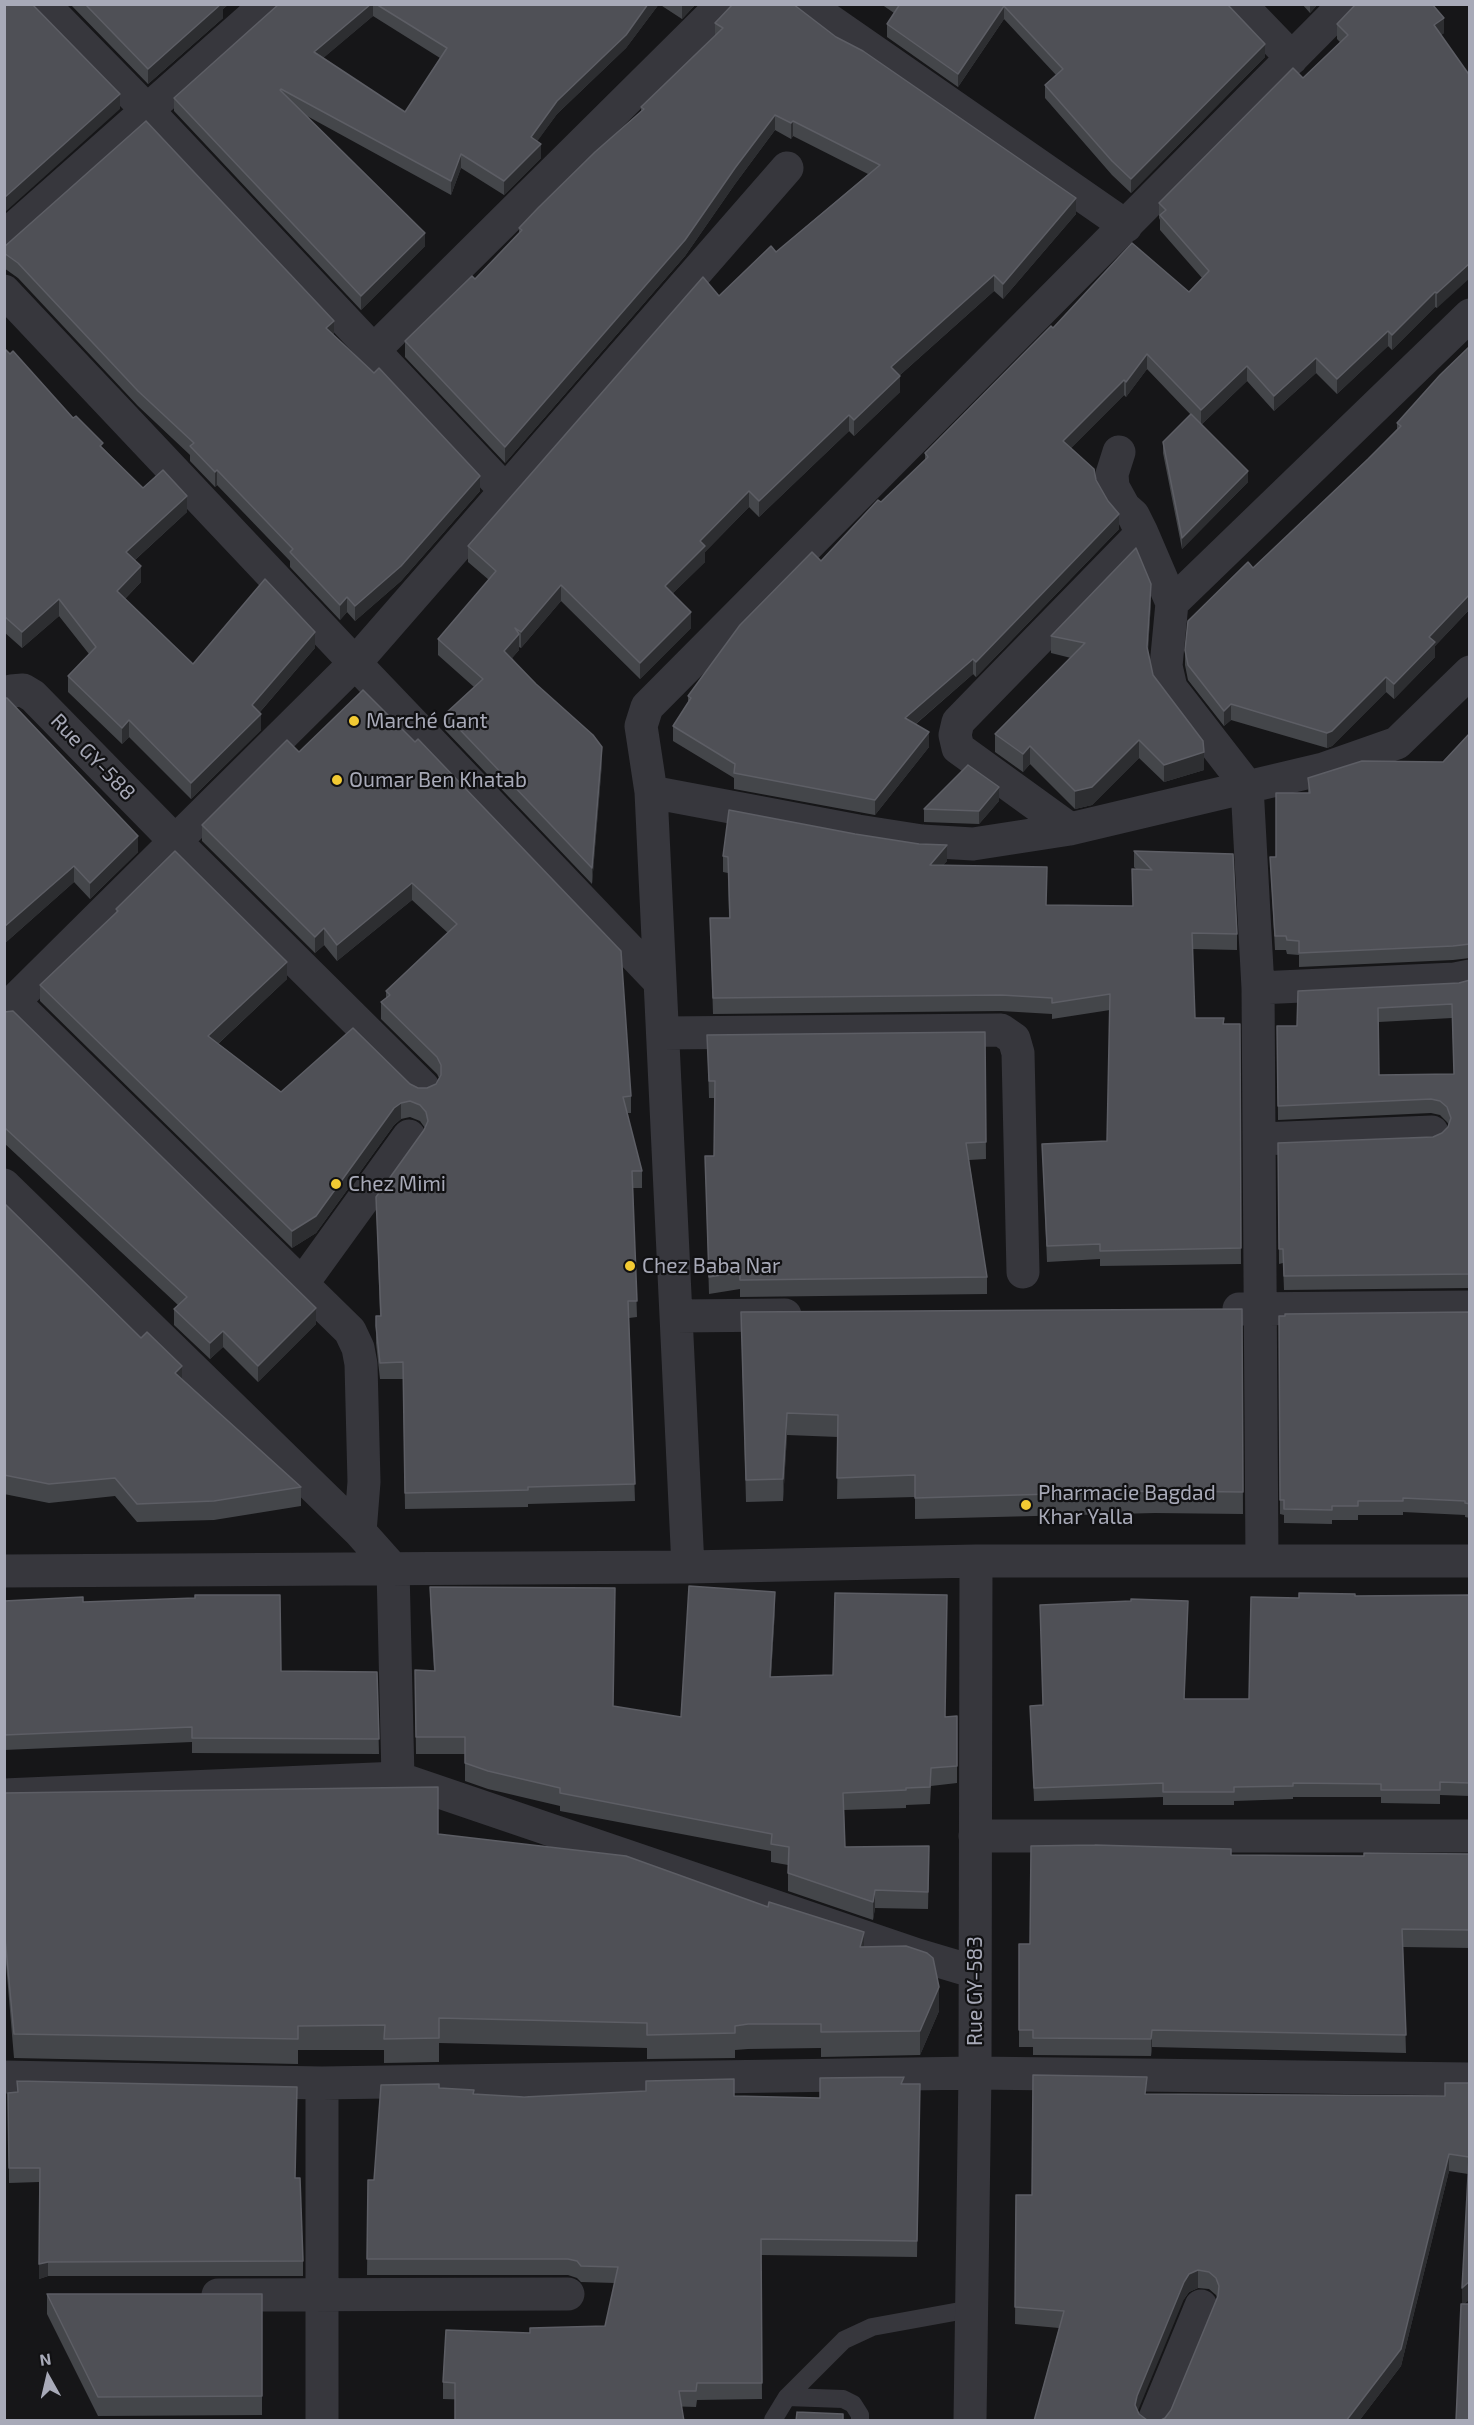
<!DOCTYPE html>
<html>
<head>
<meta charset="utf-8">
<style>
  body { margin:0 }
  #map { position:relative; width:1474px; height:2425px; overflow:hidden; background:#161618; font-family:"Exo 2",sans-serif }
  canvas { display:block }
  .frame { position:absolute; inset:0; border:6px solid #a8aab8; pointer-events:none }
  .north { position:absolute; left:18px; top:2347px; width:60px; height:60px; -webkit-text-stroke:4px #111113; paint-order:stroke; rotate:352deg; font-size:16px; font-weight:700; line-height:24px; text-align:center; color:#a8aab8 }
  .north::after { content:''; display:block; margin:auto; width:21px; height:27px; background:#a8aab8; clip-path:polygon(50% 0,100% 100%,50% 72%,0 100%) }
</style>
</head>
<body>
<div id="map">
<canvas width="1474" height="2425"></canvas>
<div class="frame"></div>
<div class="north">N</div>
</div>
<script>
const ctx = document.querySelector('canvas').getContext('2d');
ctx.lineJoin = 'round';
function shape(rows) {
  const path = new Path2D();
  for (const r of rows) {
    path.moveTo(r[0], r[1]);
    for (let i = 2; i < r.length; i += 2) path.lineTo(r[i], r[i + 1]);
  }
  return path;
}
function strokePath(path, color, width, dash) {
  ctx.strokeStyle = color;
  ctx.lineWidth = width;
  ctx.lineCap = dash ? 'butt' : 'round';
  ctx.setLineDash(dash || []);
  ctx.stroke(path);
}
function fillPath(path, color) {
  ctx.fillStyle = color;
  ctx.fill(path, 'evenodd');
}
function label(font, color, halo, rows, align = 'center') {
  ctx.font = font + ' "Exo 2",sans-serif';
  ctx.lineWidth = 4.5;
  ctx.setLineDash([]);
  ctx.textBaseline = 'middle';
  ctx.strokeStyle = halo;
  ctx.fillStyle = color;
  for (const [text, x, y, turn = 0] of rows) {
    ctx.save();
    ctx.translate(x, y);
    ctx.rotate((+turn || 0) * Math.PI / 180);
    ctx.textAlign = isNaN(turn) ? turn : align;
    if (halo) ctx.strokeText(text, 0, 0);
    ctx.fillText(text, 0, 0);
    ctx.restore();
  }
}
const lane = shape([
  [787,2397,844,2340,872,2327,971,2309],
  [773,2420,787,2397,843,2399,853,2404,860,2415,860,2420]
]);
const street = shape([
  [43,4,148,111,505,490],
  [806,4,1126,226],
  [1240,4,1292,58],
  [4,237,267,4],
  [4,291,355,663,660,982],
  [374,350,723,4],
  [1119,452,1112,474,1113,487,1124,507,1133,515,1142,533],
  [1172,603,1470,315],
  [4,696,11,691,23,690,33,696,175,841,423,1087],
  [651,792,858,831,922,841,973,844,1070,829,1323,769,1397,743,1470,672],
  [1070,829,958,748,955,735,958,722,1142,533,1172,603,1166,666,1171,688,1247,786,1258,988,1262,1561],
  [1258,988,1455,979,1470,976],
  [14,1002,350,1331,358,1348,361,1364,364,1482,360,1532],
  [4,1011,355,663,787,168],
  [663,1033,1001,1030,1014,1039,1018,1053,1023,1272],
  [1261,1139,1432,1132],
  [4,1185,360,1532,393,1569,398,1778,918,1955,975,1972],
  [302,1284,409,1136],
  [1239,1309,1470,1307],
  [676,1316,785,1315],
  [688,1567,651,792,641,726,647,707,1345,4],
  [4,1571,688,1567,976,1561,1470,1561],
  [4,1795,398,1778],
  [975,1836,1470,1836],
  [4,2077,322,2083,975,2073,1470,2079],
  [218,2295,568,2294],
  [322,2420,322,2083],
  [970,2420,975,2073,976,1561],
  [1154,2420,1201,2306]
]);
const wall = shape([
  [70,4,229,4,223,9,223,18,148,84],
  [279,4,659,4,626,48,557,114,537,141,541,158,504,195,461,168,451,195,307,116,425,246,361,310,174,111,174,98],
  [373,16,440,58,405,112,323,58],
  [659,4,696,4,682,19],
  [881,4,1227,4,1265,57,1131,193,1112,175,1045,98,1045,85,1056,75,1004,19,958,87,887,37,887,24,894,13],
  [1302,4,1318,4,1310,13],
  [715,23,836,37,1076,214,1003,299,994,291,899,376,900,392,854,436,849,431,759,517,749,507,705,552,705,562,673,593,691,628,640,679,561,601,521,648,519,647,519,650,512,658,602,763,592,884,445,730,445,714,474,687,438,655,438,639,489,580,468,562,468,546,719,296,776,252,868,174,793,136,791,139,775,130,735,184,685,256,505,463,405,357,405,341,475,279,519,233,519,228,641,111,641,107,715,36],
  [1337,24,1444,33,1441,35,1437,308,1435,307,1392,350,1388,346,1337,394,1316,373,1274,411,1247,381,1201,425,1248,482,1182,549,1163,453,1163,442,1191,415,1147,369,1126,397,1124,395,1071,448,1096,480,1119,529,976,677,973,674,916,724,929,747,875,815,734,789,734,778,673,741,673,726,688,703,688,696,821,561,925,460,925,453,1053,328,1189,292,1202,278,1160,230,1160,220,1159,218,1159,203,1303,78,1340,42,1337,39],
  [4,247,334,335,480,491,401,581,355,621,347,612,340,620,290,567,290,561,217,485,215,487,190,461,190,455,138,406,18,278,4,268],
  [1470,346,1470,609,1435,646,1435,657,1394,699,1386,692,1332,746,1327,748,1231,720,1224,726,1188,680,1185,665,1185,650,1253,568,1368,459,1397,429,1397,423],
  [4,348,143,488,187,512,135,560,141,582,125,599,193,664,315,648,260,712,261,730,191,799,129,737,122,744,68,692,68,676,89,654,59,616,22,648,4,632],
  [1151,602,1148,651,1153,675,1204,770,1164,782,1139,758,1092,805,1075,809,1030,764,1023,772,995,752,995,734,1071,658,1051,653,1051,636],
  [4,698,138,852,90,899,74,882,4,944],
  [1470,733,1470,958,1453,960,1299,967,1299,955,1287,954,1286,950,1275,950,1270,857,1276,857,1308,793,1308,778,1443,762],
  [287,740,631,1096,631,1113,627,1113,642,1171,642,1188,633,1188,637,1317,629,1318,635,1501,528,1504,528,1507,405,1509,403,1379,380,1379,376,1343,376,1316,380,1316,376,1197,425,1128,420,1121,410,1117,401,1119,394,1125,316,1233,292,1248,40,1001,40,985,116,913,116,909,287,979,218,1044,281,1092,410,1084,418,1088,427,1088,436,1084,439,1078,437,1074,381,1019,381,1002,386,999,386,991,448,933,412,900,337,961,324,945,315,953,202,841,202,825],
  [999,801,979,824,924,822,924,809],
  [1134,851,1237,934,1237,950,1192,949,1195,1018,1223,1024,1240,1024,1241,1264,1100,1266,1100,1259,1047,1262,1042,1144,1107,1141,1110,1010,1052,1019,1052,1014,1001,1011,713,1014,710,918,729,918,728,873,723,872,723,856,947,861,943,865,1046,905,1133,906,1136,869,1134,867],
  [1470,980,1470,1288,1284,1290,1283,1263,1279,1264,1278,1143,1433,1137,1442,1133,1449,1125,1447,1122,1440,1115,1431,1113,1278,1120,1277,1026,1297,1026],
  [1452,1018,1454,1074,1379,1075,1379,1022],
  [4,1012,316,1324,258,1382,223,1347,210,1359,174,1325,174,1309,178,1305,4,1143],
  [985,1032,986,1159,969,1160,987,1277,987,1294,740,1297,740,1289,709,1294,705,1156,714,1156,715,1098,709,1098,707,1035],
  [4,1203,182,1379,301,1487,301,1506,214,1520,137,1522,115,1496,49,1503,4,1494],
  [1242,1309,1243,1514,1155,1513,915,1519,915,1497,837,1499,838,1437,787,1435,783,1501,746,1502,741,1312],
  [1470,1312,1470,1518,1465,1517,1465,1515,1403,1512,1403,1515,1358,1515,1358,1520,1332,1520,1332,1524,1284,1523,1284,1515,1280,1514,1279,1316],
  [430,1587,613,1706,681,1717,775,1609,771,1677,945,1717,957,1716,957,1783,931,1786,930,1804,906,1805,906,1808,844,1810,845,1847,929,1864,928,1909,875,1908,873,1920,788,1891,788,1865,771,1862,771,1851,560,1811,560,1806,488,1789,465,1781,465,1754,416,1754,415,1688,434,1671,430,1605],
  [1470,1595,1470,1796,1440,1795,1440,1804,1381,1803,1381,1797,1293,1797,1293,1799,1234,1801,1234,1805,1163,1805,1163,1797,1034,1801,1030,1706,1042,1705,1188,1615,1184,1699,1249,1699,1299,1598,1355,1596],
  [4,1601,83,1602,281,1671,377,1672,379,1754,192,1753,192,1742,4,1750],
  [4,1793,438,1834,864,1947,939,2011,920,2055,821,2057,821,2048,748,2049,735,2050,735,2058,647,2059,647,2048,439,2043,439,2062,384,2063,384,2050,298,2050,298,2064,14,2058,5,1952],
  [1470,1854,1470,1948,1403,1947,1406,2053,1152,2047,1151,2056,1033,2055,1033,2047,1019,2047,1019,1944,1030,1944,1231,1855,1364,1856],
  [17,2081,295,2178,303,2261,303,2276,48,2276,39,2279,39,2182,9,2183,8,2093,17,2092],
  [1470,2083,1470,2299,1464,2304,1462,2304,1468,2174,1449,2171,1401,2366,1359,2421,1159,2421,1165,2418,1171,2410,1217,2298,1216,2295,1209,2289,1198,2288,1189,2292,1184,2299,1034,2421,1059,2328,1015,2324,1016,2195,1032,2195,1147,2094,1445,2096],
  [904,2084,920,2084,917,2257,761,2255,762,2399,697,2400,696,2407,443,2399,443,2382,530,2333,605,2326,615,2283,581,2282,577,2278,568,2275,367,2275,368,2180,374,2180,439,2088,474,2094,524,2097,734,2096,820,2098],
  [47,2294,262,2294,262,2415,98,2416,47,2314]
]);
const shadedWall = shape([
  [213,4,229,4,223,9,223,18,148,84,148,69],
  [371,4,373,4,373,16,314,66,314,52],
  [648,4,659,4,626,48,557,114,531,150,531,137,557,101],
  [682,4,696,4,682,19],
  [1310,4,1318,4,1310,13],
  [1004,6,1004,19,958,87,958,74],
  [1444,18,1444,33,1434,40,1434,25],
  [1265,44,1265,57,1131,193,1131,179],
  [120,94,120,109,4,213,4,198],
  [775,115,775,130,735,184,685,256,505,463,505,447,735,168],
  [793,121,793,136,791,139,791,123],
  [541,144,541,158,504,195,504,181],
  [461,154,461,168,451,195,451,181],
  [1076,198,1076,214,1003,299,1003,284],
  [425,233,425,246,361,310,361,296],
  [1470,263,1470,278,1437,308,1437,293],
  [994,275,994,291,891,383,891,367],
  [1435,292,1435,307,1392,350,1392,335],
  [334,321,334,336,326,328],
  [1388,331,1388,346,1337,394,1337,379],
  [1147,354,1147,369,1126,397,1126,382],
  [1316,358,1316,373,1274,411,1274,396],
  [1247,366,1247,381,1201,425,1201,410],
  [900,376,900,392,854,436,854,420],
  [1124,380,1124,395,1063,456,1063,441],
  [849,415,849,431,759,517,759,501],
  [217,470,217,485,215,487,215,472],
  [1248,471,1248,482,1182,549,1182,538],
  [480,476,480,491,401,581,355,621,355,606],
  [749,491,749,507,705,552,705,562,665,601,665,586,700,541],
  [187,496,187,512,126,568,126,552],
  [1119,514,1119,529,976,677,976,662],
  [141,566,141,582,117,607,117,591],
  [1151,584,1151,602,1147,665,1147,647],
  [561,585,561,601,521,648,521,632],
  [1470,594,1470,609,1435,646,1435,657,1394,699,1394,684,1429,637],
  [347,597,347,612,340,620,340,605],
  [59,599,59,616,22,648,22,632],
  [691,612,691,628,640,679,640,663],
  [315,632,315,648,252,721,252,705],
  [519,634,519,650,504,667,504,651],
  [973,659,973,674,905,733,905,718],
  [1386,677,1386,692,1332,746,1327,748,1327,733],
  [1231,704,1231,720,1224,726,1224,711],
  [261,714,261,730,191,799,191,783],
  [129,720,129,737,122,744,122,728],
  [929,732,929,747,875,815,875,800],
  [1139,740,1139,758,1092,805,1075,809,1075,791],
  [1030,746,1030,764,1023,772,1023,754],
  [602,747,602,763,592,884,592,868],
  [1204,752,1204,770,1164,782,1164,765],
  [999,787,999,801,979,824,979,811],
  [138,836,138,852,90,899,90,883],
  [947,845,947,861,930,881,930,865],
  [74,866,74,882,4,944,4,927],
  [412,883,412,900,337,961,337,945],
  [324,928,324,945,315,953,315,937],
  [287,962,287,979,208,1053,208,1036],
  [401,1103,401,1119,394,1125,316,1233,292,1248,292,1231,394,1108],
  [316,1308,316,1324,258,1382,258,1366],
  [223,1331,223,1347,210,1359,210,1343],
  [182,1366,182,1385,175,1373],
  [787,1413,787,1435,783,1501,783,1479],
  [775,1592,775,1609,770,1694,770,1677],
  [1188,1601,1188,1615,1184,1712,1184,1699],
  [875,1890,875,1908,873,1920,873,1902],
  [864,1932,864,1956,860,1947],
  [939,1987,939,2011,920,2055,920,2031],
  [1152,2030,1152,2047,1151,2056,1151,2039],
  [1449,2154,1449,2171,1401,2366,1359,2421,1346,2421],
  [48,2262,48,2276,39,2279,39,2264],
  [1198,2270,1198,2288,1189,2292,1184,2299,1137,2413,1135,2405,1137,2396,1184,2282,1189,2274],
  [1470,2281,1470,2299,1462,2306,1462,2288]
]);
const building = shape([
  [4,4,32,4,120,94,4,198,4,4],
  [85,4,221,4,148,69,85,4],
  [279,4,371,4,314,52,405,112,447,48,376,4,648,4,626,35,557,101,531,137,541,144,504,181,461,154,451,181,281,89,280,90,425,233,361,296,174,98,279,4],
  [733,4,793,4,836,37,863,51,1076,198,1003,284,994,275,891,367,900,376,854,420,849,415,759,501,749,491,700,541,705,546,665,586,691,612,640,663,561,585,521,632,515,628,519,634,504,651,536,684,593,735,602,747,592,868,445,714,483,679,438,639,496,571,468,546,703,277,719,296,771,246,776,252,880,165,793,121,791,123,775,115,735,168,685,240,505,447,405,341,472,276,475,279,522,230,519,228,538,208,595,152,644,109,641,107,723,28,715,23,733,4],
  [900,4,1227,4,1265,44,1131,179,1112,161,1045,85,1063,69,1004,6,958,74,887,24,900,4],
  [1356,4,1432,4,1444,18,1434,25,1470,76,1470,263,1437,293,1435,292,1392,335,1388,331,1337,379,1316,358,1274,396,1247,366,1201,410,1147,354,1126,382,1124,380,1063,441,1094,469,1096,480,1108,501,1119,514,976,662,973,659,905,718,929,732,875,800,734,773,735,764,673,726,691,698,688,696,740,625,812,552,821,561,878,500,881,502,928,457,925,453,1051,326,1053,328,1132,243,1189,292,1209,271,1160,215,1166,210,1159,203,1293,68,1303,78,1348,35,1337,24,1356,4],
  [146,121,334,321,326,328,374,373,379,368,480,476,401,566,355,606,347,597,340,605,290,552,293,549,217,470,215,472,190,446,194,443,138,391,18,263,4,253,4,247,146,121],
  [1470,346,1470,594,1429,637,1435,642,1394,684,1386,677,1332,731,1327,733,1231,704,1224,711,1188,665,1185,650,1188,621,1248,562,1253,568,1368,459,1401,426,1397,423,1440,375,1470,346],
  [4,348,10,354,13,351,73,418,76,416,103,443,100,446,143,488,163,470,187,496,126,552,141,566,117,591,193,664,265,579,315,632,252,705,261,714,191,783,129,720,122,728,68,676,96,647,59,599,22,632,4,616,4,348],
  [1191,414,1248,471,1182,538,1163,442,1191,414],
  [1136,548,1151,584,1147,647,1153,675,1203,741,1204,752,1164,765,1139,740,1092,787,1075,791,1030,746,1023,754,995,734,1085,643,1051,636,1136,548],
  [363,690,415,742,418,739,621,951,631,1096,623,1097,642,1171,632,1171,637,1301,628,1301,635,1484,528,1487,528,1490,405,1493,403,1362,380,1363,376,1326,376,1316,381,1316,376,1197,424,1130,428,1121,426,1112,420,1105,410,1101,401,1103,394,1108,316,1216,292,1231,40,985,118,911,116,909,175,851,287,962,208,1036,281,1092,353,1028,410,1084,418,1088,427,1088,436,1084,441,1075,441,1065,437,1057,381,1002,390,995,386,991,457,924,412,883,337,945,324,928,315,937,202,825,287,740,299,752,363,690],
  [4,698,7,698,138,836,90,883,74,866,4,927,4,698],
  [1470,733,1470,944,1453,946,1299,953,1299,941,1287,940,1286,936,1275,936,1270,857,1276,857,1276,793,1310,793,1308,778,1362,761,1443,762,1470,733],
  [968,765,999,787,979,811,924,809,968,765],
  [729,810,855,834,919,844,947,845,930,865,1047,867,1046,905,1133,906,1132,869,1152,870,1134,851,1233,854,1237,934,1192,933,1195,1018,1224,1018,1223,1024,1240,1024,1241,1248,1100,1251,1100,1244,1047,1246,1042,1144,1107,1141,1110,994,1052,1003,1052,998,1001,995,713,998,710,918,730,918,728,857,723,856,729,810],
  [1470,980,1470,1274,1284,1276,1283,1249,1279,1249,1278,1143,1433,1137,1442,1133,1448,1127,1451,1118,1447,1107,1440,1101,1431,1099,1278,1106,1277,1026,1297,1026,1298,991,1459,983,1470,980],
  [1452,1004,1454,1074,1379,1075,1378,1008,1452,1004],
  [13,1011,316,1308,258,1366,223,1331,210,1343,174,1309,187,1297,4,1127,4,1012,13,1011],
  [985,1032,986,1142,966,1143,987,1277,740,1280,740,1272,709,1277,705,1156,714,1156,715,1081,709,1081,707,1035,985,1032],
  [4,1203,141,1338,147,1332,182,1366,175,1373,301,1487,214,1501,137,1504,115,1478,49,1484,4,1475,4,1203],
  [1242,1309,1243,1492,1155,1491,915,1498,915,1475,837,1478,838,1415,787,1413,783,1479,746,1480,741,1312,1242,1309],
  [1470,1312,1470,1504,1465,1503,1465,1501,1403,1498,1403,1501,1358,1501,1358,1506,1332,1506,1332,1510,1284,1509,1284,1500,1280,1500,1279,1316,1285,1316,1285,1314,1470,1312],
  [689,1586,775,1592,770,1677,833,1675,835,1593,947,1595,945,1717,957,1716,957,1766,931,1768,930,1787,906,1788,906,1790,843,1793,845,1847,929,1846,928,1892,875,1890,873,1902,788,1873,789,1847,771,1844,772,1834,560,1793,560,1788,488,1771,465,1763,465,1737,416,1737,415,1670,435,1671,430,1587,615,1588,613,1706,681,1717,689,1586],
  [1299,1593,1355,1594,1355,1596,1470,1595,1470,1783,1440,1782,1440,1790,1381,1790,1381,1784,1293,1783,1293,1786,1234,1787,1234,1792,1163,1792,1163,1783,1034,1788,1030,1706,1043,1705,1040,1605,1131,1601,1131,1599,1188,1601,1184,1699,1249,1699,1251,1597,1299,1598,1299,1593],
  [195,1595,280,1595,281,1671,377,1672,379,1739,192,1738,192,1727,4,1735,4,1601,83,1597,83,1602,195,1598,195,1595],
  [438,1787,438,1834,626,1856,768,1907,769,1902,864,1932,860,1947,906,1946,927,1953,933,1958,939,1987,920,2031,821,2032,821,2024,748,2024,735,2026,735,2033,647,2035,647,2023,439,2018,439,2038,384,2039,385,2025,298,2026,298,2039,14,2034,4,1927,4,1793,438,1787],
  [1095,1845,1231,1849,1231,1855,1364,1856,1364,1853,1470,1854,1470,1930,1402,1929,1406,2035,1152,2030,1151,2039,1033,2038,1033,2030,1019,2030,1019,1944,1030,1944,1031,1846,1095,1845],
  [1033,2075,1147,2077,1145,2094,1445,2096,1445,2083,1470,2083,1470,2281,1462,2288,1469,2157,1449,2154,1401,2349,1346,2421,1159,2421,1165,2418,1171,2410,1218,2296,1219,2286,1216,2278,1209,2272,1198,2270,1189,2274,1184,2282,1137,2396,1135,2405,1139,2414,1147,2420,1150,2421,1034,2421,1064,2311,1015,2307,1016,2195,1032,2195,1033,2075],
  [904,2077,901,2084,920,2084,917,2241,761,2239,762,2383,697,2383,696,2391,679,2391,684,2421,455,2421,455,2383,443,2382,446,2330,530,2333,530,2328,605,2326,618,2267,581,2266,577,2261,568,2259,367,2259,368,2180,374,2180,381,2085,439,2084,439,2088,474,2090,473,2094,524,2097,646,2091,646,2081,734,2079,734,2096,820,2098,820,2078,904,2077],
  [17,2081,297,2087,295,2178,300,2178,303,2261,48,2262,39,2264,40,2168,9,2168,8,2093,18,2092,17,2081],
  [47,2294,262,2294,262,2396,98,2397,47,2294],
  [1461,2304,1470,2304,1470,2421,1456,2421,1461,2304],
  [797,2412,843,2414,843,2421,796,2421,797,2412]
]);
const markers = [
  [354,721,6,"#f2ca33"],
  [337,780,6,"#f2ca33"],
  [336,1184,6,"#f2ca33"],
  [630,1266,6,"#f2ca33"],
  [1026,1505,6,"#f2ca33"]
];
const poiNames = [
  ["Marché Gant",366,721],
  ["Oumar Ben Khatab",349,780],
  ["Chez Mimi",348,1184],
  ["Chez Baba Nar",642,1266],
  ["Pharmacie Bagdad",1038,1493],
  ["Khar Yalla",1038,1517]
];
const streetNames = [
  ["Rue GY-588",93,757,46],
  ["Rue GY-583",975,1991,-90]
];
strokePath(lane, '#37373d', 18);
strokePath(street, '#37373d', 33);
fillPath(wall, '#44464a');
fillPath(shadedWall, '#2d2e31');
fillPath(building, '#4f5056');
strokePath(building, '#5d5e65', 1.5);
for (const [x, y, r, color] of markers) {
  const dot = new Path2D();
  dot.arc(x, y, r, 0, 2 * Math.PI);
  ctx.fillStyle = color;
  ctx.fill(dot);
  strokePath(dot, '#111113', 2);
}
label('21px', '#a8aab8', '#111113', poiNames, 'left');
label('21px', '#a8aab8', '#111113', streetNames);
</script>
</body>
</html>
